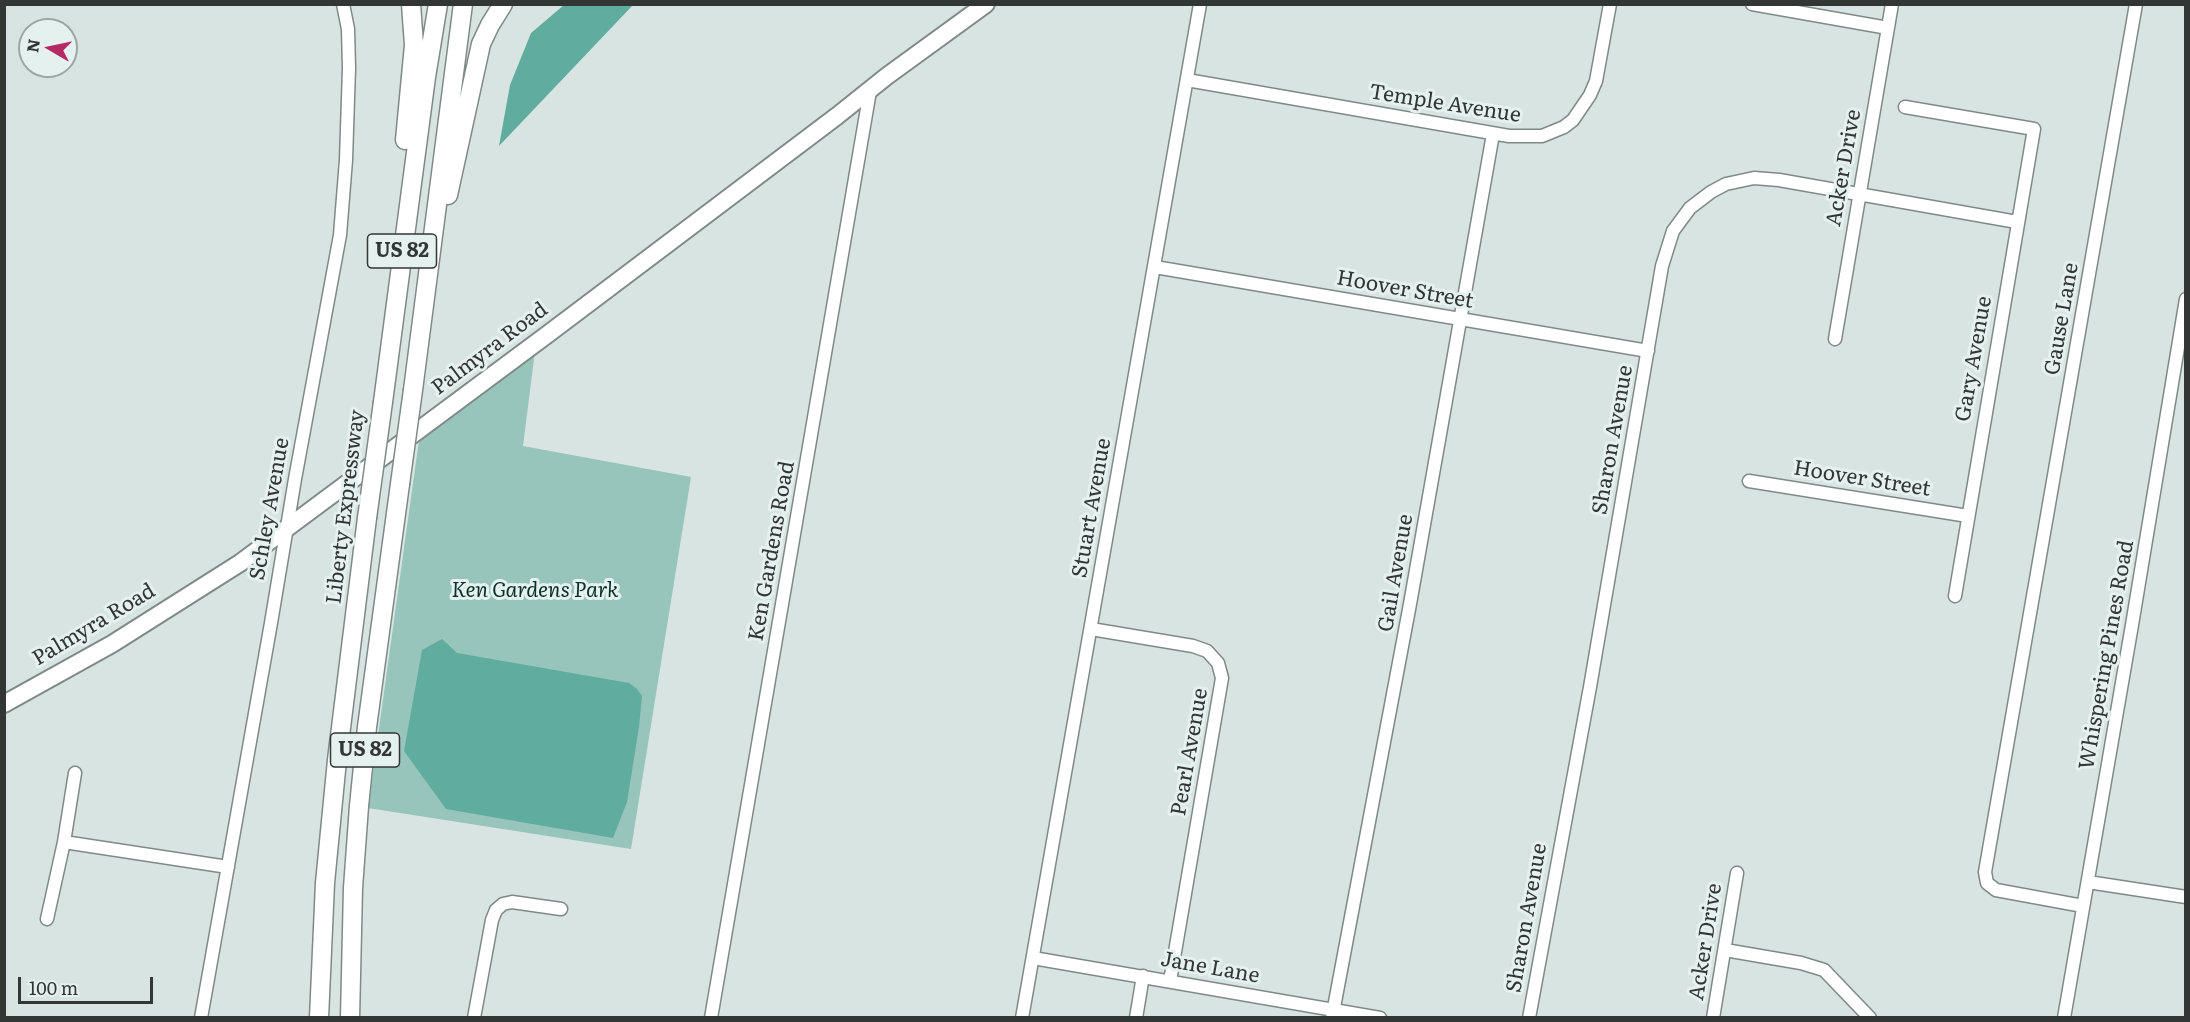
<!DOCTYPE html>
<html>
<head>
<meta charset="utf-8">
<style>
  body { margin:0 }
  #map { position:relative; width:2190px; height:1022px; overflow:hidden; background:#d8e4e1; font-family:Literata,serif }
  canvas { display:block }
  .frame { position:absolute; inset:0; border:6px solid #323635; pointer-events:none }
  .north { position:absolute; left:18px; top:18px; width:60px; height:60px; box-sizing:border-box; background:#e5f1ee; border:2px solid #9da6a4; border-radius:50%; rotate:279deg; font-size:16px; font-weight:700; line-height:24px; text-align:center; color:#323635 }
  .north::after { content:''; display:block; margin:auto; width:21px; height:27px; background:#b52a64; clip-path:polygon(50% 0,100% 100%,50% 72%,0 100%) }
  .scale { position:absolute; left:18px; top:977px; width:135px; height:27px; box-sizing:border-box; border:3px solid #323635; border-top:0; padding-left:8px; font-size:18px; line-height:21px; white-space:nowrap; color:#323635; -webkit-text-stroke:4px #e5f1ee; paint-order:stroke }
</style>
</head>
<body>
<div id="map">
<canvas width="2190" height="1022"></canvas>
<div class="frame"></div>
<div class="north">N</div>
<div class="scale">100 m</div>
</div>
<script>
const ctx = document.querySelector('canvas').getContext('2d');
ctx.lineJoin = 'round';
function fillPath(path, color) {
  ctx.fillStyle = color;
  ctx.fill(path, 'evenodd');
}
function shape(rows) {
  const path = new Path2D();
  for (const r of rows) {
    path.moveTo(r[0], r[1]);
    for (let i = 2; i < r.length; i += 2) path.lineTo(r[i], r[i + 1]);
  }
  return path;
}
function strokePath(path, color, width, dash) {
  ctx.strokeStyle = color;
  ctx.lineWidth = width;
  ctx.lineCap = dash ? 'butt' : 'round';
  ctx.setLineDash(dash || []);
  ctx.stroke(path);
}
function label(font, color, halo, rows, align = 'center') {
  ctx.font = font + ' Literata,serif';
  ctx.lineWidth = 6;
  ctx.setLineDash([]);
  ctx.textBaseline = 'middle';
  ctx.strokeStyle = halo;
  ctx.fillStyle = color;
  for (const [text, x, y, turn = 0] of rows) {
    ctx.save();
    ctx.translate(x, y);
    ctx.rotate((+turn || 0) * Math.PI / 180);
    ctx.textAlign = isNaN(turn) ? turn : align;
    if (halo) ctx.strokeText(text, 0, 0);
    ctx.fillText(text, 0, 0);
    ctx.restore();
  }
}
const green = shape([
  [535,351,523,446,691,477,631,849,368,808,419,440]
]);
const water = shape([
  [564,5,633,5,499,146,510,85,531,33],
  [442,639,457,653,629,683,637,689,642,696,639,727,627,802,613,838,446,809,404,751,422,650]
]);
const minor = shape([
  [1752,4,1888,28],
  [1187,80,1509,136,1542,136,1564,127,1573,120,1590,95,1596,81,1610,4],
  [1905,107,2034,129,1955,596],
  [1155,267,1648,351],
  [1835,339,1892,4],
  [1749,481,1968,516],
  [1091,629,1193,646,1207,651,1218,663,1222,678,1170,981],
  [64,842,75,773],
  [2088,882,2186,897],
  [2083,906,1996,890,1987,883,1985,872,2136,4],
  [47,919,64,842,228,867],
  [1725,950,1801,963,1824,970,1870,1018],
  [1033,958,1380,1018],
  [201,1018,271,623,295,479,340,235,346,160,349,68,348,29,343,4],
  [474,1018,492,920,496,910,503,904,512,902,561,909],
  [711,1018,870,91],
  [1022,1018,1200,4],
  [1136,1018,1143,976],
  [1332,1018,1410,604,1493,134],
  [1529,1018,1590,687,1662,266,1673,231,1690,208,1711,192,1726,184,1754,178,1779,180,2017,222],
  [1713,1018,1737,873],
  [2064,1018,2132,625,2186,299]
]);
const major = shape([
  [4,704,112,644,240,563,548,334,837,116,887,76,986,4]
]);
const highway = shape([
  [405,140,414,45,411,4],
  [448,195,481,44,490,25,503,4],
  [413,390,463,4],
  [383,402,426,77,438,4],
  [319,1018,325,883,337,760,367,518],
  [350,1018,353,888,359,806,367,727,400,484]
]);
const highwayBridge = shape([
  [400,484,413,390],
  [367,518,383,402]
]);
const shields = [
  [402,251,69],
  [365,750,69]
];
const shieldNames = [
  ["US 82",402,251],
  ["US 82",365,750]
];
const streetNames = [
  ["Temple Avenue",1445,104,9],
  ["Acker Drive",1844,168,-80],
  ["Hoover Street",1405,290,10],
  ["Gause Lane",2062,319,-80],
  ["Palmyra Road",490,349,-37],
  ["Gary Avenue",1974,359,-80],
  ["Sharon Avenue",1613,440,-80],
  ["Hoover Street",1862,479,9],
  ["Liberty Expressway",346,507,-83],
  ["Stuart Avenue",1092,508,-80],
  ["Schley Avenue",270,509,-80],
  ["Ken Gardens Road",772,551,-80],
  ["Gail Avenue",1396,573,-80],
  ["Palmyra Road",94,625,-31],
  ["Whispering Pines Road",2107,655,-80],
  ["Pearl Avenue",1190,752,-80],
  ["Sharon Avenue",1527,918,-80],
  ["Acker Drive",1706,942,-81],
  ["Jane Lane",1210,968,10]
];
const parkNames = [
  ["Ken Gardens Park",535,591]
];
fillPath(green, '#97c4bb');
fillPath(water, '#60ac9e');
strokePath(minor, '#7f8a87', 15);
strokePath(major, '#7f8a87', 20);
strokePath(highway, '#7f8a87', 21);
strokePath(minor, '#fff', 12);
strokePath(major, '#fff', 16);
strokePath(highway, '#fff', 18);
strokePath(highwayBridge, '#7f8a87', 21, []);
strokePath(highwayBridge, '#fff', 18);
for (const [x, y, w] of shields) {
  const box = new Path2D();
  box.roundRect(x - w / 2, y - 17, w, 34, 4.5);
  ctx.fillStyle = '#e5f1ee';
  ctx.fill(box);
  strokePath(box, '#323635', 1.5);
}
label('bold 20px', '#323635', null, shieldNames);
label('21px', '#323635', '#e5f1ee', streetNames);
label('italic 21px', '#0a302a', '#e5f1ee', parkNames);
</script>
</body>
</html>
